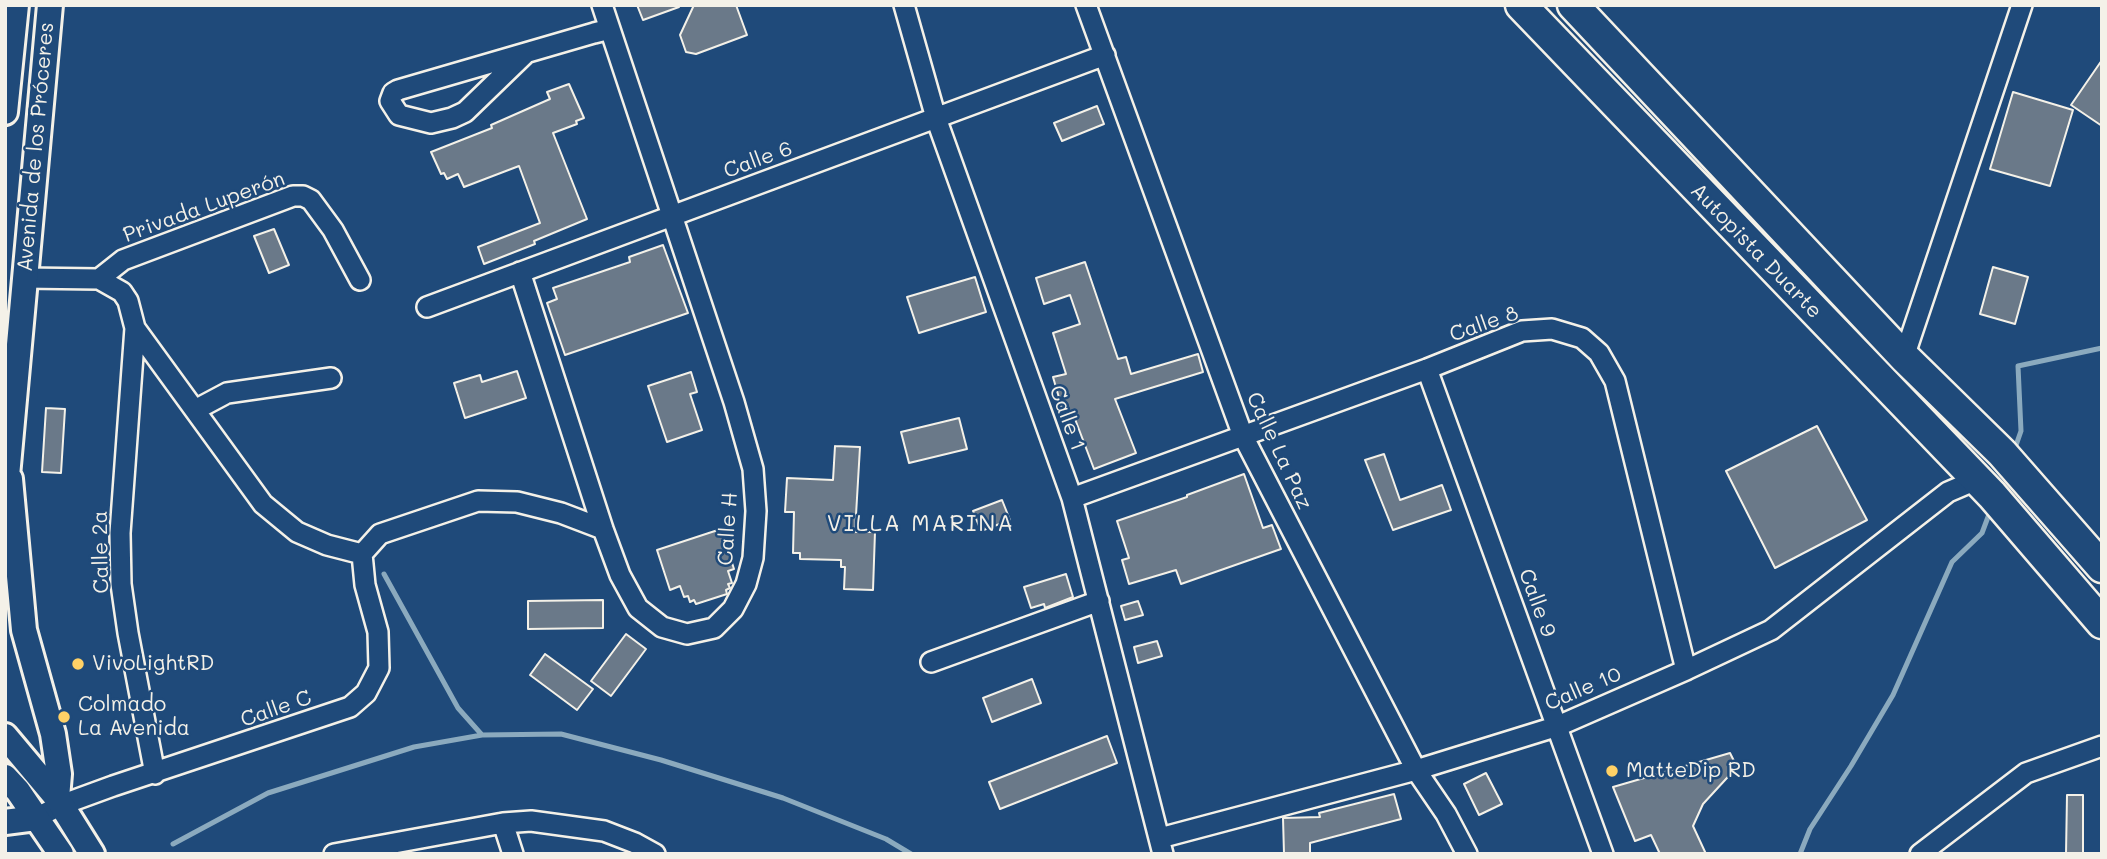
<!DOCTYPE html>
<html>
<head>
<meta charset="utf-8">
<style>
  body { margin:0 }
  #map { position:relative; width:2107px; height:859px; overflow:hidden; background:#1f4a7a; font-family:Mali,sans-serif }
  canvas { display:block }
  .frame { position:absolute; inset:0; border:7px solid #f4f1e8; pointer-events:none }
</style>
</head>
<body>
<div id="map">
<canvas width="2107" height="859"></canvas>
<div class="frame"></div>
</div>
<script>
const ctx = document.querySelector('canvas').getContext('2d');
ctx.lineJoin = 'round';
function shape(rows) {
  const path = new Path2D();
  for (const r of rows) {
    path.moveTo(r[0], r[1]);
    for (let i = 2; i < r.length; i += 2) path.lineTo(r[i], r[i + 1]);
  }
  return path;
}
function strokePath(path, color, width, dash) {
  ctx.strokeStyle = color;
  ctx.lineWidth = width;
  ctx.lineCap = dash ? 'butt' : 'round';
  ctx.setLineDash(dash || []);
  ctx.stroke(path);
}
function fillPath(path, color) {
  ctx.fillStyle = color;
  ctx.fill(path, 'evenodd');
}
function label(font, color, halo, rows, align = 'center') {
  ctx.font = font + ' Mali,sans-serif';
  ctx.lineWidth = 5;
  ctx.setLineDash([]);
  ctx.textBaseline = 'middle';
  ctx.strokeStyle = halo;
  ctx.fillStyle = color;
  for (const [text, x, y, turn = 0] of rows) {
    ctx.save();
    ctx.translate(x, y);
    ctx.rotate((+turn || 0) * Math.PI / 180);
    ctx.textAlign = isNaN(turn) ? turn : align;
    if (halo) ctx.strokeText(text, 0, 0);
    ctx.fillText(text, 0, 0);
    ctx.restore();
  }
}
const stream = shape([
  [2014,451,2021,431,2018,366,2102,348],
  [384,574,458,708,482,735],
  [173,844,268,793,414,747,482,735,561,734,661,760,783,798,886,839,911,854],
  [1800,854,1810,829,1851,766,1893,695,1952,562,1982,533,1991,509]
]);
const building = shape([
  [637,5,679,5,679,7,643,20,637,5],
  [694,5,736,5,747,35,696,54,686,52,680,35,694,5],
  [2102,60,2102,126,2071,105,2102,60],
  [569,84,584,118,576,121,577,124,553,133,587,219,534,241,535,244,484,264,478,247,540,223,519,166,464,187,458,174,447,179,444,173,441,174,431,152,492,128,491,125,550,99,547,92,569,84],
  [2013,92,2073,110,2050,186,1990,169,2013,92],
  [1097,106,1104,124,1062,141,1054,123,1097,106],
  [274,229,289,265,269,273,254,236,274,229],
  [663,245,688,313,565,355,547,303,557,299,553,288,630,262,629,257,663,245],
  [1085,262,1118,359,1126,357,1131,374,1198,354,1203,372,1115,399,1136,453,1094,469,1075,419,1066,422,1053,377,1066,374,1053,333,1080,324,1070,295,1044,304,1036,278,1085,262],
  [1993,267,2028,277,2015,324,1980,314,1993,267],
  [975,277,986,312,919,333,907,297,975,277],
  [517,371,526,398,465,418,454,383,480,375,482,382,517,371],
  [691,372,697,392,690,394,702,430,667,442,648,386,691,372],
  [46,408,65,409,61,473,42,472,46,408],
  [959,418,967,449,909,463,901,432,959,418],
  [1817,426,1867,520,1775,568,1726,471,1817,426],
  [835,446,860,447,855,532,875,532,873,590,844,589,845,567,841,567,841,560,800,559,800,553,793,553,794,512,785,512,787,478,833,480,835,446],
  [1384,454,1400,500,1442,485,1451,510,1393,530,1365,460,1384,454],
  [1244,474,1263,528,1272,525,1281,549,1181,584,1176,570,1129,584,1122,560,1129,558,1117,521,1187,497,1187,495,1244,474],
  [1002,500,1010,520,981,531,973,511,1002,500],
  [721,529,734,569,728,571,732,583,728,584,730,588,726,590,727,594,696,604,694,600,690,602,688,596,684,597,680,586,670,590,657,550,721,529],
  [1066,574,1073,597,1045,608,1044,604,1031,608,1024,587,1066,574],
  [603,600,603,628,528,629,528,601,603,600],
  [1138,601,1143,615,1125,620,1121,606,1138,601],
  [626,634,646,649,611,696,591,681,626,634],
  [1157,641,1162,656,1138,663,1134,647,1157,641],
  [545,654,593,689,577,710,530,675,545,654],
  [1032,679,1041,703,992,722,983,698,1032,679],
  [1107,736,1117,763,1000,809,989,782,1107,736],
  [1730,753,1737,767,1703,804,1693,826,1706,854,1660,854,1651,835,1635,841,1613,787,1730,753],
  [1486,773,1502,804,1479,815,1464,784,1486,773],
  [1394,794,1401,819,1310,843,1310,854,1284,854,1283,818,1320,817,1319,813,1394,794],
  [2067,795,2083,795,2083,854,2066,854,2067,795]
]);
const minor = shape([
  [904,5,936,118,1072,498,1163,854],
  [1086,5,1243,436,1416,770,1446,814,1467,854],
  [526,53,465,112,452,118,431,123,399,115,390,101,393,93,398,90,594,33,610,29],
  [520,272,603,529,620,575,638,608,662,627,687,634,714,628,733,609,746,584,753,558,756,511,753,469,734,402,602,5],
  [24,278,99,279,123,260,293,196,303,196,311,200,333,230,360,280],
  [99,279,122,292,128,301,135,328,263,504,297,532,327,545,362,554],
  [427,307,1105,55],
  [135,328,120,533,121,584,128,633,155,774],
  [1904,357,2022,5],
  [1427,369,1603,854],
  [195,410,227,393,331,378],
  [1072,498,1427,369,1522,331,1552,329,1582,338,1599,353,1615,381,1686,670],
  [362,554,380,534,478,501,517,502,561,513,603,529],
  [931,662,1099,601],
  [36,818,61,805,113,786,350,707,366,693,379,668,378,632,365,585,362,554],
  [503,823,513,854],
  [1160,838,1416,770,1558,726,1686,670,1771,630,1948,492,1976,480],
  [334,854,503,823,531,821,604,831,635,843,655,854],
  [1920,854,2026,773,2102,746]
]);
const major = shape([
  [5,112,16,5],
  [10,479,24,630,53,734,59,774,57,798],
  [5,498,50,5],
  [5,736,57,798,92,854],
  [5,777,18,791,61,854],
  [5,822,36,818]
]);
const highway = shape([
  [1521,5,1992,495,2102,623],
  [1573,5,1904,357,2002,453,2102,567]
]);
const markers = [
  [78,664,7,"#ffd166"],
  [64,717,7,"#ffd166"],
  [1612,771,7,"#ffd166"]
];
const streetNames = [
  ["Avenida de los Próceres",36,147,-85],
  ["Calle 6",758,160,-20],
  ["Privada Luperón",204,207,-20],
  ["Autopista Duarte",1756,251,46],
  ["Calle 8",1484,324,-19],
  ["Calle 1",1067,418,70],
  ["Calle La Paz",1279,451,65],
  ["Calle H",728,529,-86],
  ["Calle 2a",101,552,-91],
  ["Calle 9",1537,603,70],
  ["Calle 10",1583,689,-23],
  ["Calle C",276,709,-19]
];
const poiNames = [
  ["VivoLightRD",92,664],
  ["Colmado",78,705],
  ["La Avenida",78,729],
  ["MatteDip RD",1626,771]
];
const neighbourhoodNames = [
  ["VILLA MARINA",921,524]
];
strokePath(stream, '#8baabe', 5);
fillPath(building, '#6a7989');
strokePath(building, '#f4f1e8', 2);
strokePath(minor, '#f4f1e8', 24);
strokePath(major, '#f4f1e8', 30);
strokePath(highway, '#f4f1e8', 35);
strokePath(minor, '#1f4a7a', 19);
strokePath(major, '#1f4a7a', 24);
strokePath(highway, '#1f4a7a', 30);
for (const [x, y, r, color] of markers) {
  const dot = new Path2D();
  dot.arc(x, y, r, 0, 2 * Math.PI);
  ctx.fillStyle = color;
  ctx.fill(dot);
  strokePath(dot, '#1f4a7a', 2.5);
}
label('21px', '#f4f1e8', '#1f4a7a', streetNames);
label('21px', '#f4f1e8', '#1f4a7a', poiNames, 'left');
ctx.letterSpacing = '2px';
label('23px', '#f4f1e8', '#1f4a7a', neighbourhoodNames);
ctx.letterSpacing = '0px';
</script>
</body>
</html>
